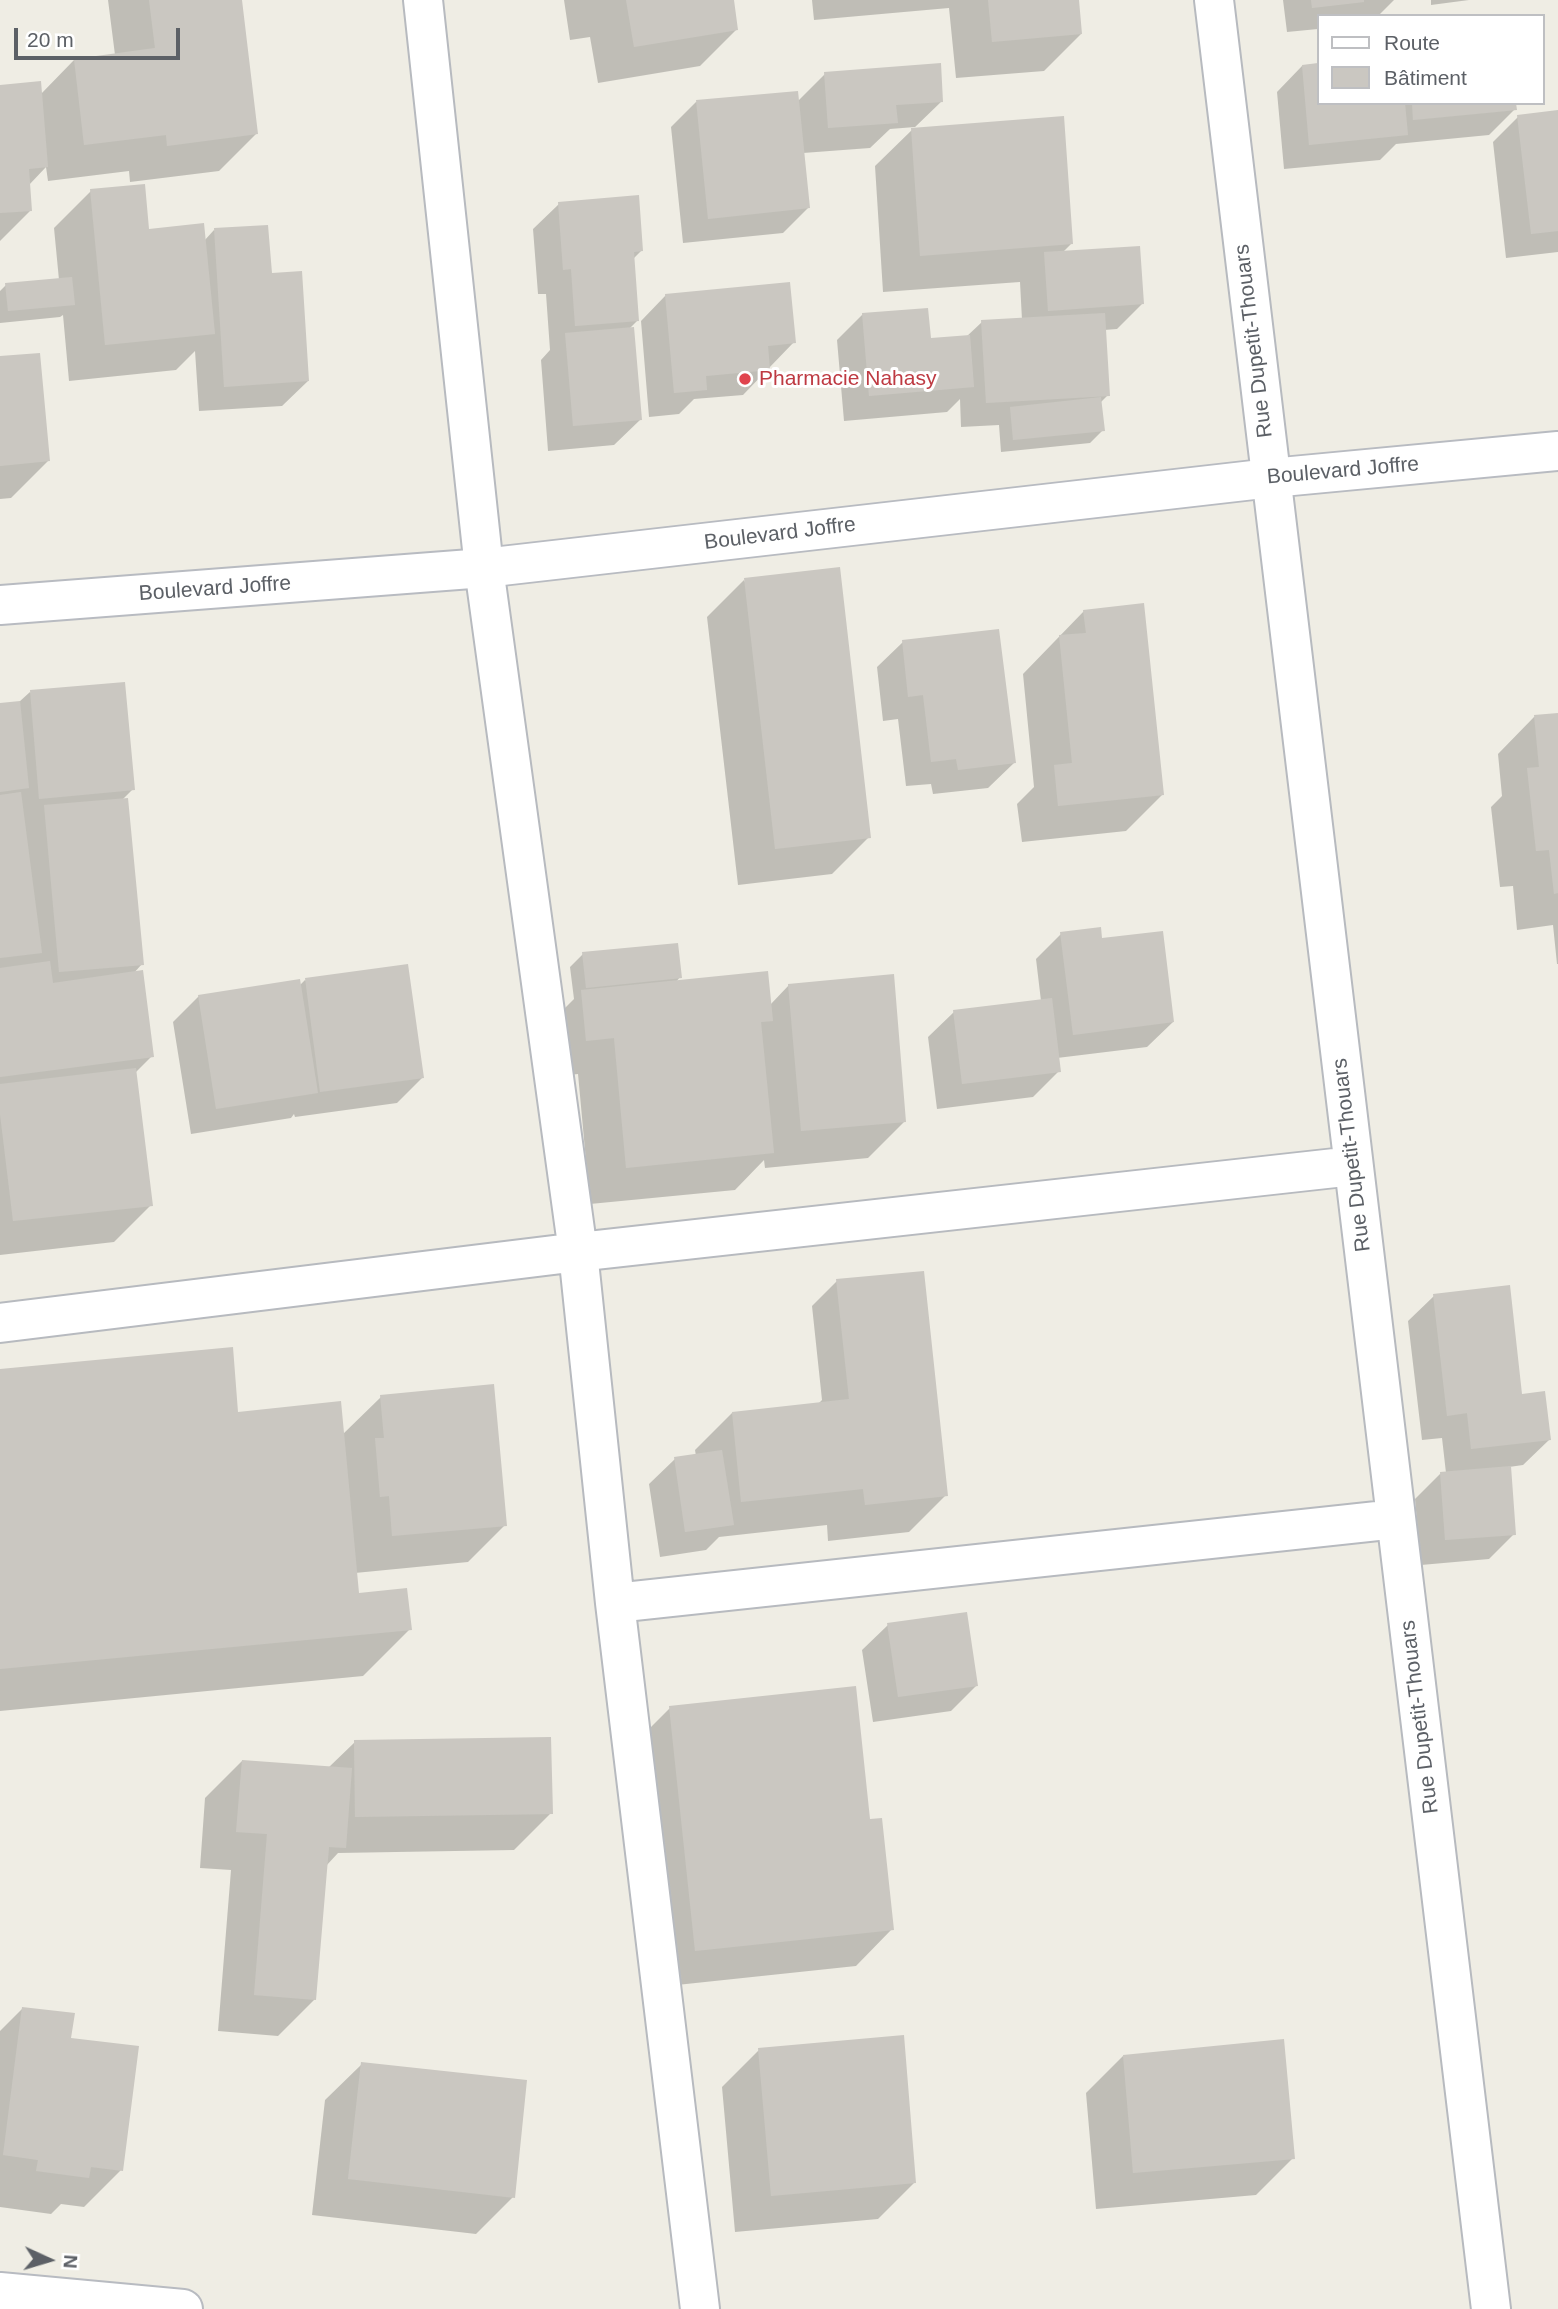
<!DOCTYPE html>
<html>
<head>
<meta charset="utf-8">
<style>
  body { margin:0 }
  #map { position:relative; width:1558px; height:2309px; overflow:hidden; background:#efede4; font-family:Helvetica,sans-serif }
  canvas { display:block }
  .legend { position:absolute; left:1317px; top:14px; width:228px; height:91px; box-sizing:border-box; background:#fff; border:2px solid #bebfc2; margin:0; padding:9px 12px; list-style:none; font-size:21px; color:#5c6066 }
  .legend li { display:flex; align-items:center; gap:14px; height:35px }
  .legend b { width:35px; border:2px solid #bebfc2 }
  .north { position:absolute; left:14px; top:2225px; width:70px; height:70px; -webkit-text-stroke:5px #fff; paint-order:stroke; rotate:94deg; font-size:19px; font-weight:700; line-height:28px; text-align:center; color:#5c6066 }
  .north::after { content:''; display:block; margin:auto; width:24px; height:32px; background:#5c6066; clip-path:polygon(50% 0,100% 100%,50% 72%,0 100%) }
  .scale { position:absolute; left:14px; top:28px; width:166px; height:32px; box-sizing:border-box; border:4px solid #5c6066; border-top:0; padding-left:9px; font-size:21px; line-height:24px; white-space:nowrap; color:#5c6066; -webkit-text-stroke:5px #fff; paint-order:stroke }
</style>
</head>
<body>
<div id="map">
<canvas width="1558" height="2309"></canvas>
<ul class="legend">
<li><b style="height:9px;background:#fff"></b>Route</li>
<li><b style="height:19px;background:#cac7c1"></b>Bâtiment</li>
</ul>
<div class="north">N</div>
<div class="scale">20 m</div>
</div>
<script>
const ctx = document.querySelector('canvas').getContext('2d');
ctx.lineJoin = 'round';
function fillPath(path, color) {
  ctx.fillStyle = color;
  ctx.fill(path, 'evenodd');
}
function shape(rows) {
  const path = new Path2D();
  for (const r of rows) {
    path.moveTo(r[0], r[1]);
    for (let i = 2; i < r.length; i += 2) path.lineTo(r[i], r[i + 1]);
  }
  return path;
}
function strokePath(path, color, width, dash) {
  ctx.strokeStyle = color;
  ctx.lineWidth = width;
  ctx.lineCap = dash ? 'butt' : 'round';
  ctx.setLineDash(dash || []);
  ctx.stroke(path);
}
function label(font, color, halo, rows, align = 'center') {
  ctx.font = font + ' Helvetica,sans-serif';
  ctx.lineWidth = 6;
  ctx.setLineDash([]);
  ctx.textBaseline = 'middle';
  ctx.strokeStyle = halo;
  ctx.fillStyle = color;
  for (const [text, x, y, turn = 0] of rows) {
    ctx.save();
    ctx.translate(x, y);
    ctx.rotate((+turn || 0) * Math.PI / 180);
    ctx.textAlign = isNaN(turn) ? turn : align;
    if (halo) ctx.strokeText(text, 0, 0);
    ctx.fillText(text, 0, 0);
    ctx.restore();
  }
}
const shadow = shape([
  [108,0,240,0,256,134,219,171,130,182,129,171,48,181,46,167,29,185,31,210,0,241,0,86,40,95,74,60,115,55],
  [523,0,732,0,737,29,700,66,598,83,590,37,570,40,564,0],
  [812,0,1078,0,1081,34,1044,71,956,78,949,8,814,20],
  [1283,0,1394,0,1378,16,1318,16,1318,29,1287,32],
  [1431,0,1469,0,1431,5],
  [1318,65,1318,103,1514,103,1515,109,1489,135,1396,144,1380,160,1284,169,1277,92,1302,66],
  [825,74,942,101,913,129,1071,244,1062,253,1142,304,1117,329,1104,330,1108,395,1100,403,1103,430,1090,443,1001,452,999,425,961,427,960,399,947,412,844,421,837,340,863,314,929,340,966,337,982,322,1022,320,1020,282,883,292,875,166,915,127,890,129,870,148,803,153,808,208,783,233,683,243,671,127,696,102,797,102],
  [1558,112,1558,252,1506,258,1493,142,1518,117],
  [91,191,147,231,204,241,214,230,270,275,308,381,282,406,199,411,195,351,176,370,69,381,63,315,60,317,0,323,0,291,6,285,59,280,54,228],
  [559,204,642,250,633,259,638,320,629,329,640,420,614,445,548,451,541,360,550,350,546,294,538,294,533,229],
  [666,295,794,342,743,395,694,399,679,414,649,417,641,321],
  [0,358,48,461,11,498,0,499],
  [744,580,869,837,832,874,738,885,707,617],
  [1084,611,1163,794,1126,831,1022,842,1017,804,1034,787,1023,674],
  [903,642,1014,763,988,788,933,794,931,784,906,786,898,719,883,721,877,667],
  [30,692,133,789,122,800,142,964,133,974,152,1056,135,1073,151,1205,114,1242,0,1255,0,705,19,702],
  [1558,714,1558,964,1557,964,1553,925,1517,930,1513,886,1500,887,1491,807,1502,796,1498,754,1534,717],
  [1061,934,1101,940,1173,1022,1147,1047,1057,1058,1059,1071,1033,1097,937,1109,928,1037,954,1012,1041,1001,1036,959],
  [583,954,680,977,676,982,770,1005,789,985,905,1121,868,1158,765,1168,764,1160,735,1190,590,1204,578,1074,550,1077,544,1029,574,999,570,967],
  [305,980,423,1077,397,1103,295,1117,294,1114,291,1118,191,1134,173,1022,199,996,299,986],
  [837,1281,946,1495,909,1532,828,1541,827,1525,719,1537,706,1550,660,1557,649,1484,675,1459,696,1456,695,1450,732,1413,818,1404,822,1400,812,1306],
  [1434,1296,1521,1396,1549,1440,1523,1465,1509,1467,1514,1534,1489,1559,1421,1565,1415,1499,1441,1473,1446,1473,1442,1438,1422,1440,1408,1321],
  [0,1370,342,1435,381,1397,505,1525,468,1562,355,1573,357,1594,410,1629,363,1676,0,1711],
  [888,1625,976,1686,951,1711,873,1722,862,1650],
  [670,1708,868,1820,892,1929,856,1966,658,1987,633,1745],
  [355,1742,551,1813,514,1850,338,1853,326,1866,315,1999,278,2036,218,2031,231,1870,200,1868,205,1798,242,1761,328,1768],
  [22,2009,69,2039,121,2170,84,2207,61,2204,51,2214,0,2207,0,2031],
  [759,2050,915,2182,878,2219,735,2232,722,2087],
  [1123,2056,1293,2158,1256,2195,1096,2209,1086,2093],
  [362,2064,513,2197,476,2234,312,2215,325,2100]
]);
const building = shape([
  [149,0,242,0,258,134,167,146,166,135,84,145,74,59,155,48],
  [626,0,734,0,738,30,634,47],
  [988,0,1079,0,1082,34,992,42],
  [1311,0,1364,0,1364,2,1312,8],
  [941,63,943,102,896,105,898,123,828,128,824,72],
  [1318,63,1318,103,1405,103,1408,135,1309,145,1302,65],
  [41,81,48,167,29,169,32,211,0,213,0,85],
  [798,91,810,208,708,219,696,100],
  [1412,103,1516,103,1517,110,1413,120],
  [1558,110,1558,231,1531,234,1517,115],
  [1064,116,1073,244,920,256,911,128],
  [145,184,149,229,204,223,215,334,105,345,90,189],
  [639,195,643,251,634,252,639,321,575,326,571,269,563,270,558,202],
  [268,225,272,273,302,271,309,381,224,387,214,228],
  [1140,246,1144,304,1048,311,1044,252],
  [72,277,75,305,8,311,5,283],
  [790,282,796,343,768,346,770,370,706,376,707,390,674,393,665,294],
  [928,308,931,338,970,335,974,387,869,396,862,313],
  [1105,313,1110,396,986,403,981,320],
  [634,327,642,420,573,426,565,333],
  [40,353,50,461,0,466,0,356],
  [1101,397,1105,431,1013,440,1010,407],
  [840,567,871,838,775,849,744,578],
  [1144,603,1164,795,1058,806,1054,765,1072,763,1059,635,1086,633,1083,610],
  [999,629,1016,763,958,770,956,759,931,762,923,695,908,697,902,640],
  [125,682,135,790,39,799,30,690],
  [20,701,29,788,0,792,0,703],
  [1558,713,1558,893,1554,894,1549,850,1536,851,1527,768,1539,767,1534,715],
  [21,792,42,953,0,958,0,795],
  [128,798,144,965,59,972,44,805],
  [1101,927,1102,938,1163,931,1174,1022,1073,1035,1060,932],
  [678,943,682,978,586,988,582,952],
  [50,961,53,983,143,970,154,1057,0,1077,0,968],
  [408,964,424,1078,320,1092,305,978],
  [768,971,773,1021,761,1022,774,1153,626,1168,614,1038,586,1041,581,990],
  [894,974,906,1122,801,1131,788,984],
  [300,979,318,1093,216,1109,198,995],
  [1052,998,1061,1072,962,1084,953,1010],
  [136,1068,153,1206,13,1221,0,1114,0,1084],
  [924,1271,948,1496,865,1505,863,1489,741,1502,732,1412,849,1399,836,1279],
  [1510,1285,1522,1394,1545,1391,1551,1440,1471,1449,1467,1413,1447,1416,1433,1294],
  [233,1347,238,1412,341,1401,359,1593,407,1588,412,1630,0,1669,0,1369],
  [494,1384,507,1526,392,1536,389,1496,380,1497,375,1438,384,1438,380,1395],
  [722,1450,734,1525,685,1532,674,1457],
  [1511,1466,1516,1535,1445,1540,1440,1472],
  [967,1612,978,1686,898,1697,887,1623],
  [856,1686,870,1819,882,1818,894,1930,695,1951,669,1706],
  [551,1737,553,1814,355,1817,354,1740],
  [242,1760,352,1768,346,1848,329,1847,316,2000,254,1995,267,1834,236,1832],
  [22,2007,75,2013,71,2038,139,2046,123,2171,91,2167,89,2178,36,2171,38,2160,3,2155],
  [904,2035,916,2183,771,2196,758,2048],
  [1284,2039,1295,2159,1133,2173,1123,2055],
  [361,2062,527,2080,515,2198,348,2179]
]);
const street = shape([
  [423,0,484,568,578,1252,615,1603,700,2309],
  [1214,0,1491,2309],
  [0,1323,578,1252,1353,1166],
  [615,1603,1396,1519]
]);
const secondary = shape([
  [0,605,484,568,1271,478,1558,451],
  [0,2292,183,2309]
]);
const markers = [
  [745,379,7,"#e0444e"]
];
const streetNames = [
  ["Rue Dupetit-Thouars",1254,341,-97],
  ["Boulevard Joffre",1343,471,-5],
  ["Boulevard Joffre",780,534,-7],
  ["Boulevard Joffre",215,589,-4],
  ["Rue Dupetit-Thouars",1352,1155,-97],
  ["Rue Dupetit-Thouars",1420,1717,-97]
];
const healthNames = [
  ["Pharmacie Nahasy",759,379]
];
fillPath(shadow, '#0003');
fillPath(building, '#cac7c1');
strokePath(street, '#b7babf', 42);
strokePath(secondary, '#b8bbc1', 42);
strokePath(street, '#fff', 38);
strokePath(secondary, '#fff', 38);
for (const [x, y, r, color] of markers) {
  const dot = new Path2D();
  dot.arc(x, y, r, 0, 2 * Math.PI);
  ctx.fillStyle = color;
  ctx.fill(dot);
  strokePath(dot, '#fff', 2.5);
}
label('21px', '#5c6066', '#fff', streetNames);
label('21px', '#be3a42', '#fff', healthNames, 'left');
</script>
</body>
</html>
